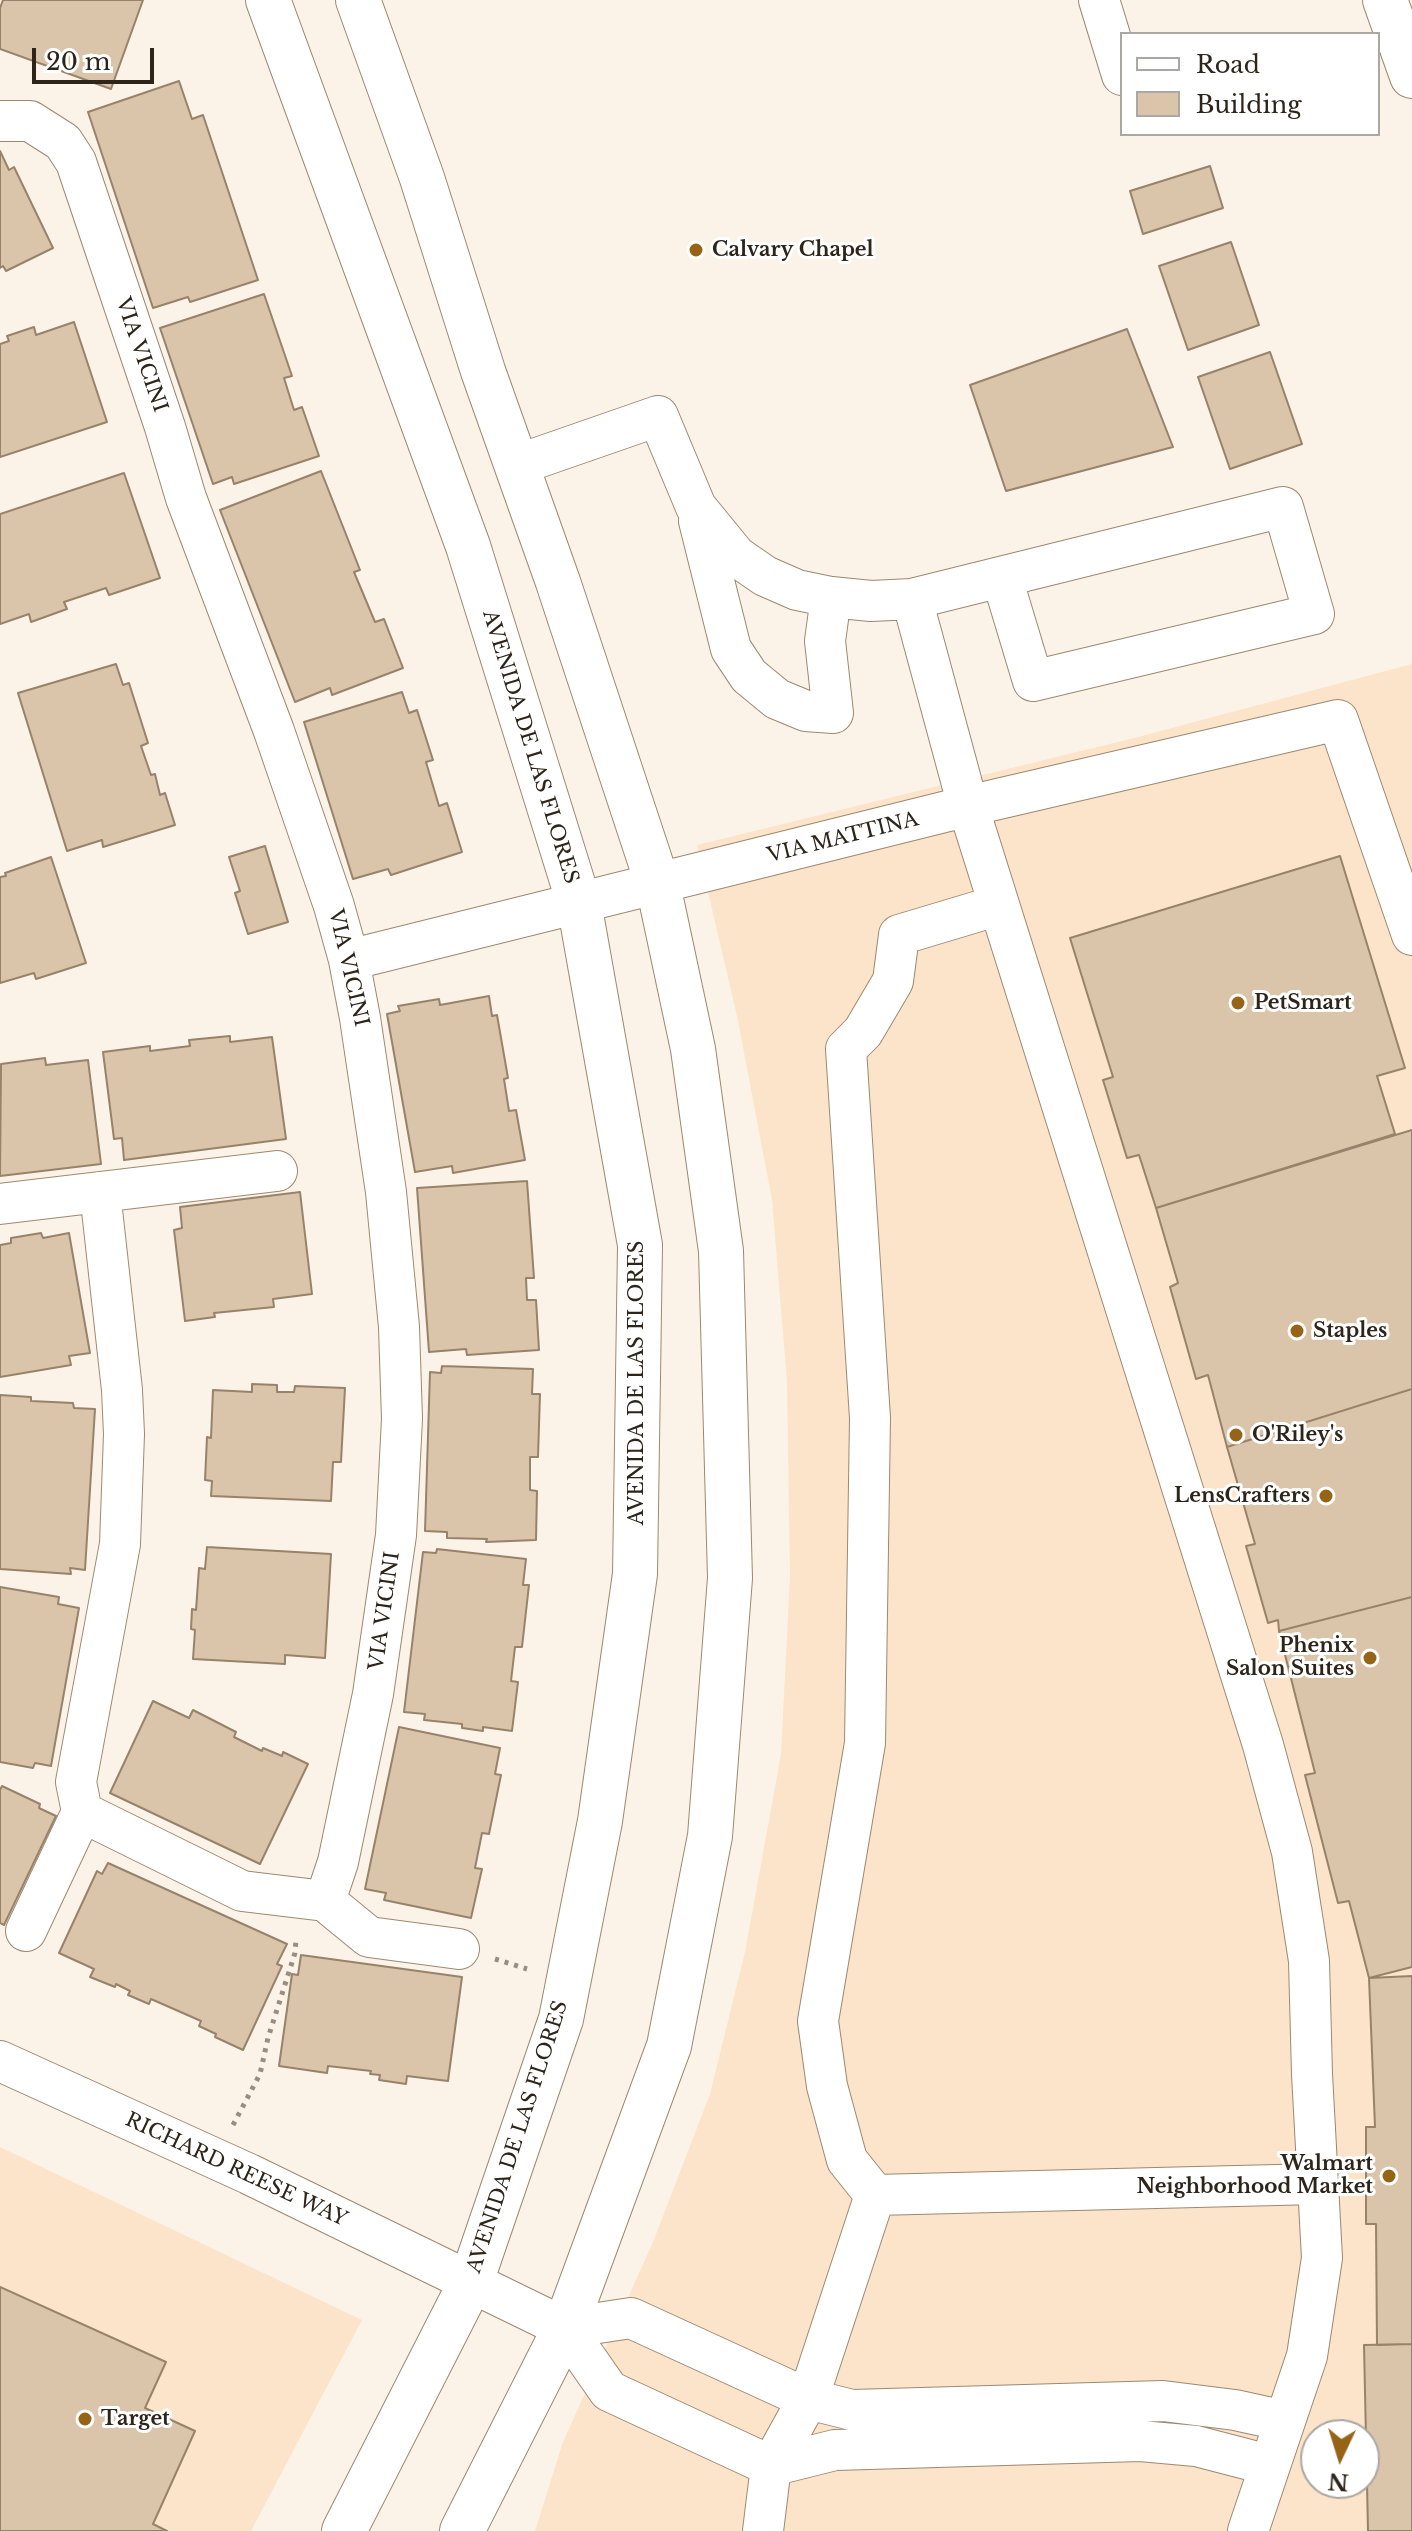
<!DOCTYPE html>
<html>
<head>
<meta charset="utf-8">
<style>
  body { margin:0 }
  #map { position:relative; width:1412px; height:2531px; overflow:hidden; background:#fcf3e8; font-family:"Libre Baskerville",serif }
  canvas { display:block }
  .legend { position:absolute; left:1120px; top:32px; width:260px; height:104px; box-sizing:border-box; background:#fff; border:2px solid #aba7a3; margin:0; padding:10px 14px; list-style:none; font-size:24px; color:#2d241a }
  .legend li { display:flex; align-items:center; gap:16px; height:40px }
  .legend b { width:40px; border:2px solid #aba7a3 }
  .north { position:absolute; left:1300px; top:2419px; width:80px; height:80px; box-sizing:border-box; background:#fff; border:2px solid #aba7a3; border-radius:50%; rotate:184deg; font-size:22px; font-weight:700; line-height:32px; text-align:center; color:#2d241a }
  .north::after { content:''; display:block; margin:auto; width:28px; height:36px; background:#966417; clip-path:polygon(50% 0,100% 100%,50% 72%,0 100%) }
  .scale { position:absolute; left:32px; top:48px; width:122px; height:36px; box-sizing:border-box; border:4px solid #2d241a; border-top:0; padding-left:10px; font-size:24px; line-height:28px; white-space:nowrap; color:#2d241a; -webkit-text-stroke:6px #fff; paint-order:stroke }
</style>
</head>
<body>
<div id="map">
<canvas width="1412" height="2531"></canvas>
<ul class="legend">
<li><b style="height:10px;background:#fff"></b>Road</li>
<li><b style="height:22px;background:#dac4aa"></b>Building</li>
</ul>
<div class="north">N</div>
<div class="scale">20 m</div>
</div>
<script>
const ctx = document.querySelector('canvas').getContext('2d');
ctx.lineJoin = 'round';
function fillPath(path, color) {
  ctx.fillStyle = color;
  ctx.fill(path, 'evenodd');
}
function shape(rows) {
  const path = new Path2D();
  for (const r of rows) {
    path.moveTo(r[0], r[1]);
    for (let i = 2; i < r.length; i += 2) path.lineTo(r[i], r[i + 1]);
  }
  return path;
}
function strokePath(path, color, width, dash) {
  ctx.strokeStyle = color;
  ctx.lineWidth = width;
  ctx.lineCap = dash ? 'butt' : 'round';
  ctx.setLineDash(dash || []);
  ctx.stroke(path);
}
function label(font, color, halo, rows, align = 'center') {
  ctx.font = font + ' "Libre Baskerville",serif';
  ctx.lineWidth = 6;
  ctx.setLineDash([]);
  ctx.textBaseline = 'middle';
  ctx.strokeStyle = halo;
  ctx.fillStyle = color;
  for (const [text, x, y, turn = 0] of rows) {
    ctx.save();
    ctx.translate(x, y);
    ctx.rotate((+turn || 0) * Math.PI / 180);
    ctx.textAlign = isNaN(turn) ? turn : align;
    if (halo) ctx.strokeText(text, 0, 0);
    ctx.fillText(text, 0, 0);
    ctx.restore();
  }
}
const built = shape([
  [1412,664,1412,2531,535,2531,563,2442,653,2242,710,2094,745,1952,781,1754,790,1576,787,1382,772,1200,737,1016,697,845,1138,737],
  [1316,2435,1364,2435,1364,2483,1316,2483],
  [0,2147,362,2320,251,2531,0,2531]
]);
const building = shape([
  [3,0,143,0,111,89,0,49,0,8,3,0],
  [179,81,192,119,203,115,258,280,190,302,188,297,153,308,88,112,179,81],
  [0,151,9,170,14,167,53,248,6,271,3,266,0,268,0,151],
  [1210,166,1223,208,1143,234,1130,191,1210,166],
  [1231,242,1259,325,1188,350,1159,266,1231,242],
  [264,294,292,376,284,378,294,410,302,407,319,456,234,484,232,477,213,484,160,328,264,294],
  [74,322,107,422,0,457,0,344,9,341,7,336,34,327,36,335,74,322],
  [1127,329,1173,447,1006,491,970,385,1127,329],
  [1270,352,1302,444,1230,469,1198,377,1270,352],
  [321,471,360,570,354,572,375,622,384,619,403,668,332,695,330,688,295,702,220,510,321,471],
  [124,473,160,578,109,595,106,588,64,602,67,609,31,622,29,614,0,624,0,514,124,473],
  [116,664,123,685,129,683,148,743,141,746,151,775,155,774,160,795,165,793,175,825,103,847,102,840,67,851,18,693,116,664],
  [402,692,409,713,417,710,433,760,426,762,439,806,447,803,462,852,391,875,388,869,353,879,304,722,402,692],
  [265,846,288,922,248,934,235,893,240,891,229,857,265,846],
  [1340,856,1405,1068,1377,1076,1395,1134,1156,1208,1139,1155,1127,1158,1103,1080,1113,1077,1070,938,1340,856],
  [51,857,86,963,36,979,34,973,0,983,0,877,6,876,5,873,51,857],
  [489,996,492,1016,497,1015,508,1078,504,1079,509,1111,516,1110,525,1160,453,1173,452,1166,415,1172,387,1014,400,1011,398,1006,439,999,440,1005,489,996],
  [230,1036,230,1042,272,1037,286,1139,124,1160,122,1138,114,1139,103,1052,150,1046,150,1051,190,1046,189,1040,230,1036],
  [45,1058,46,1065,88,1060,101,1164,0,1176,1,1064,45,1058],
  [1412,1130,1412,1389,1227,1447,1208,1375,1196,1379,1170,1287,1178,1283,1156,1208,1412,1130],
  [527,1181,534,1278,526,1278,527,1300,536,1300,539,1350,467,1355,466,1349,429,1352,417,1188,527,1181],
  [300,1192,312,1294,273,1299,274,1307,214,1313,215,1317,185,1321,174,1230,182,1228,180,1207,300,1192],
  [41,1233,43,1238,69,1233,90,1353,69,1356,71,1365,0,1377,0,1245,11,1243,11,1238,41,1233],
  [442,1366,533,1369,532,1394,540,1394,538,1457,530,1457,530,1490,537,1491,536,1540,486,1542,487,1539,447,1538,447,1532,425,1531,430,1372,441,1373,442,1366],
  [252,1384,277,1385,277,1392,294,1392,295,1386,345,1388,341,1462,333,1462,331,1501,211,1496,212,1481,205,1480,207,1437,211,1438,213,1390,252,1392,252,1384],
  [1412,1389,1412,1597,1279,1631,1278,1620,1268,1623,1246,1546,1255,1544,1227,1447,1412,1389],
  [0,1395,31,1397,31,1401,73,1403,74,1408,95,1409,85,1570,70,1568,71,1574,0,1569,0,1395],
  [207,1547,331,1554,325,1658,285,1655,285,1664,193,1659,195,1630,191,1629,192,1609,196,1610,199,1568,205,1569,207,1547],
  [437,1549,526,1559,523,1585,529,1585,522,1647,515,1647,511,1681,518,1682,512,1731,483,1727,483,1731,462,1728,462,1724,424,1720,425,1714,404,1712,423,1552,436,1553,437,1549],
  [0,1587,59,1597,58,1604,79,1608,51,1766,35,1763,33,1768,0,1762,0,1587],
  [1412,1597,1412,1967,1369,1978,1349,1901,1338,1903,1305,1775,1315,1773,1279,1631,1412,1597],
  [153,1701,189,1718,193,1710,236,1732,234,1737,262,1751,263,1748,282,1756,283,1752,308,1764,260,1864,110,1793,153,1701],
  [399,1727,500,1748,495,1774,501,1775,489,1834,482,1833,475,1868,482,1869,471,1918,384,1900,386,1893,365,1889,399,1727],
  [2,1786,40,1804,39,1808,56,1816,4,1925,0,1923,0,1790,2,1786],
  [108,1863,287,1944,277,1964,282,1966,243,2050,215,2037,216,2034,199,2026,201,2021,151,1999,149,2004,128,1995,130,1991,116,1984,115,1987,90,1977,94,1969,59,1953,97,1871,102,1874,108,1863],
  [301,1955,462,1977,448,2081,407,2076,406,2084,379,2080,380,2075,370,2074,371,2071,328,2066,327,2073,279,2066,292,1974,298,1975,301,1955],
  [1412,1976,1412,2344,1377,2345,1376,2224,1366,2224,1366,2127,1375,2127,1369,1978,1412,1976],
  [0,2287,166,2362,145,2408,195,2431,153,2524,167,2531,0,2531,0,2287],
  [1412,2344,1412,2531,1368,2531,1364,2345,1412,2344]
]);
const path = shape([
  [495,1959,527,1969],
  [233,2125,260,2074,268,2038,295,1953,296,1939]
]);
const minor = shape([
  [1099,0,1122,75],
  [0,121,30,121,63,142,76,162,165,427,186,498,274,731,334,906,349,960,360,1018,386,1192,399,1327,402,1419,396,1535,373,1694,338,1862,325,1901],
  [517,465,658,416,696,507,736,556,765,576,797,590,831,597,871,601,912,599,1283,507,1314,614,1033,681,1002,578],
  [699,521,731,649,749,676,777,699,806,711,833,713,825,641,831,597],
  [912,599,968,806,1263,1745,1292,1852,1309,1961,1312,2074,1322,2258,1307,2356,1248,2531],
  [349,960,968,806,1338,720,1412,935],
  [0,1204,277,1171],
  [82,1812,242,1891,325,1901,369,1937,459,1949],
  [26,1931,82,1812,76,1782,120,1544,124,1434,122,1390,100,1192],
  [0,2061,249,2174,565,2328,609,2391,771,2466,835,2450,1140,2441,1196,2446,1269,2465],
  [875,2195,847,2160,827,2086,818,2021,865,1743,870,1418,846,1049,863,1032,893,981,899,935,999,905],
  [875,2195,1317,2184],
  [565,2328,631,2318,808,2399,852,2410,1163,2401,1235,2410,1285,2421],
  [763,2531,771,2466,808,2399,875,2195]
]);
const major = shape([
  [268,0,468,546,579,903,640,1245,635,1574,600,1821,561,2019,471,2282,344,2531],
  [358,0,422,178,483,371,558,582,658,885,693,1049,721,1251,730,1578,710,1836,669,2046,565,2328,462,2531]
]);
const highway = shape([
  [1385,0,1412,76]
]);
const markers = [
  [696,250,8,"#966417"],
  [1238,1003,8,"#966417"],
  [1297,1331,8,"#966417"],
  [1236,1435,8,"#966417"],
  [1326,1496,8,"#966417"],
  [1370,1658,8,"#966417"],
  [1389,2176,8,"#966417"],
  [85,2419,8,"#966417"]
];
const poiNames = [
  ["Calvary Chapel",712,250],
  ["PetSmart",1254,1003],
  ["Staples",1313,1331],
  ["O'Riley's",1252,1435],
  ["LensCrafters",1310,1496,"right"],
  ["Phenix",1354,1646,"right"],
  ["Salon Suites",1354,1669,"right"],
  ["Walmart",1373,2164,"right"],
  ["Neighborhood Market",1373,2187,"right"],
  ["Target",101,2419]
];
const streetNames = [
  ["VIA VICINI",141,355,71],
  ["AVENIDA DE LAS FLORES",530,747,73],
  ["VIA MATTINA",843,838,-14],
  ["VIA VICINI",348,968,77],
  ["AVENIDA DE LAS FLORES",637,1383,-90],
  ["VIA VICINI",385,1611,-82],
  ["AVENIDA DE LAS FLORES",518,2137,-72],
  ["RICHARD REESE WAY",236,2170,25]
];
fillPath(built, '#fbe4ca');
fillPath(building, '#dac4aa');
strokePath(building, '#97826a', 2);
strokePath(minor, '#9d8870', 42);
strokePath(major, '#9d8870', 46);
strokePath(highway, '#9d8870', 46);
strokePath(path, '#978e83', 5, [4, 6]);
strokePath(minor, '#fff', 40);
strokePath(major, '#fff', 44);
strokePath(highway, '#fff', 44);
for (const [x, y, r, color] of markers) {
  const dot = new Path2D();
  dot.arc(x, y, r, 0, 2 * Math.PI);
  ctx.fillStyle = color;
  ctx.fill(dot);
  strokePath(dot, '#fff', 3);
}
label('bold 20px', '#2d241a', '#fff', poiNames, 'left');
label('20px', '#2d241a', '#fff', streetNames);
</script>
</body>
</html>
